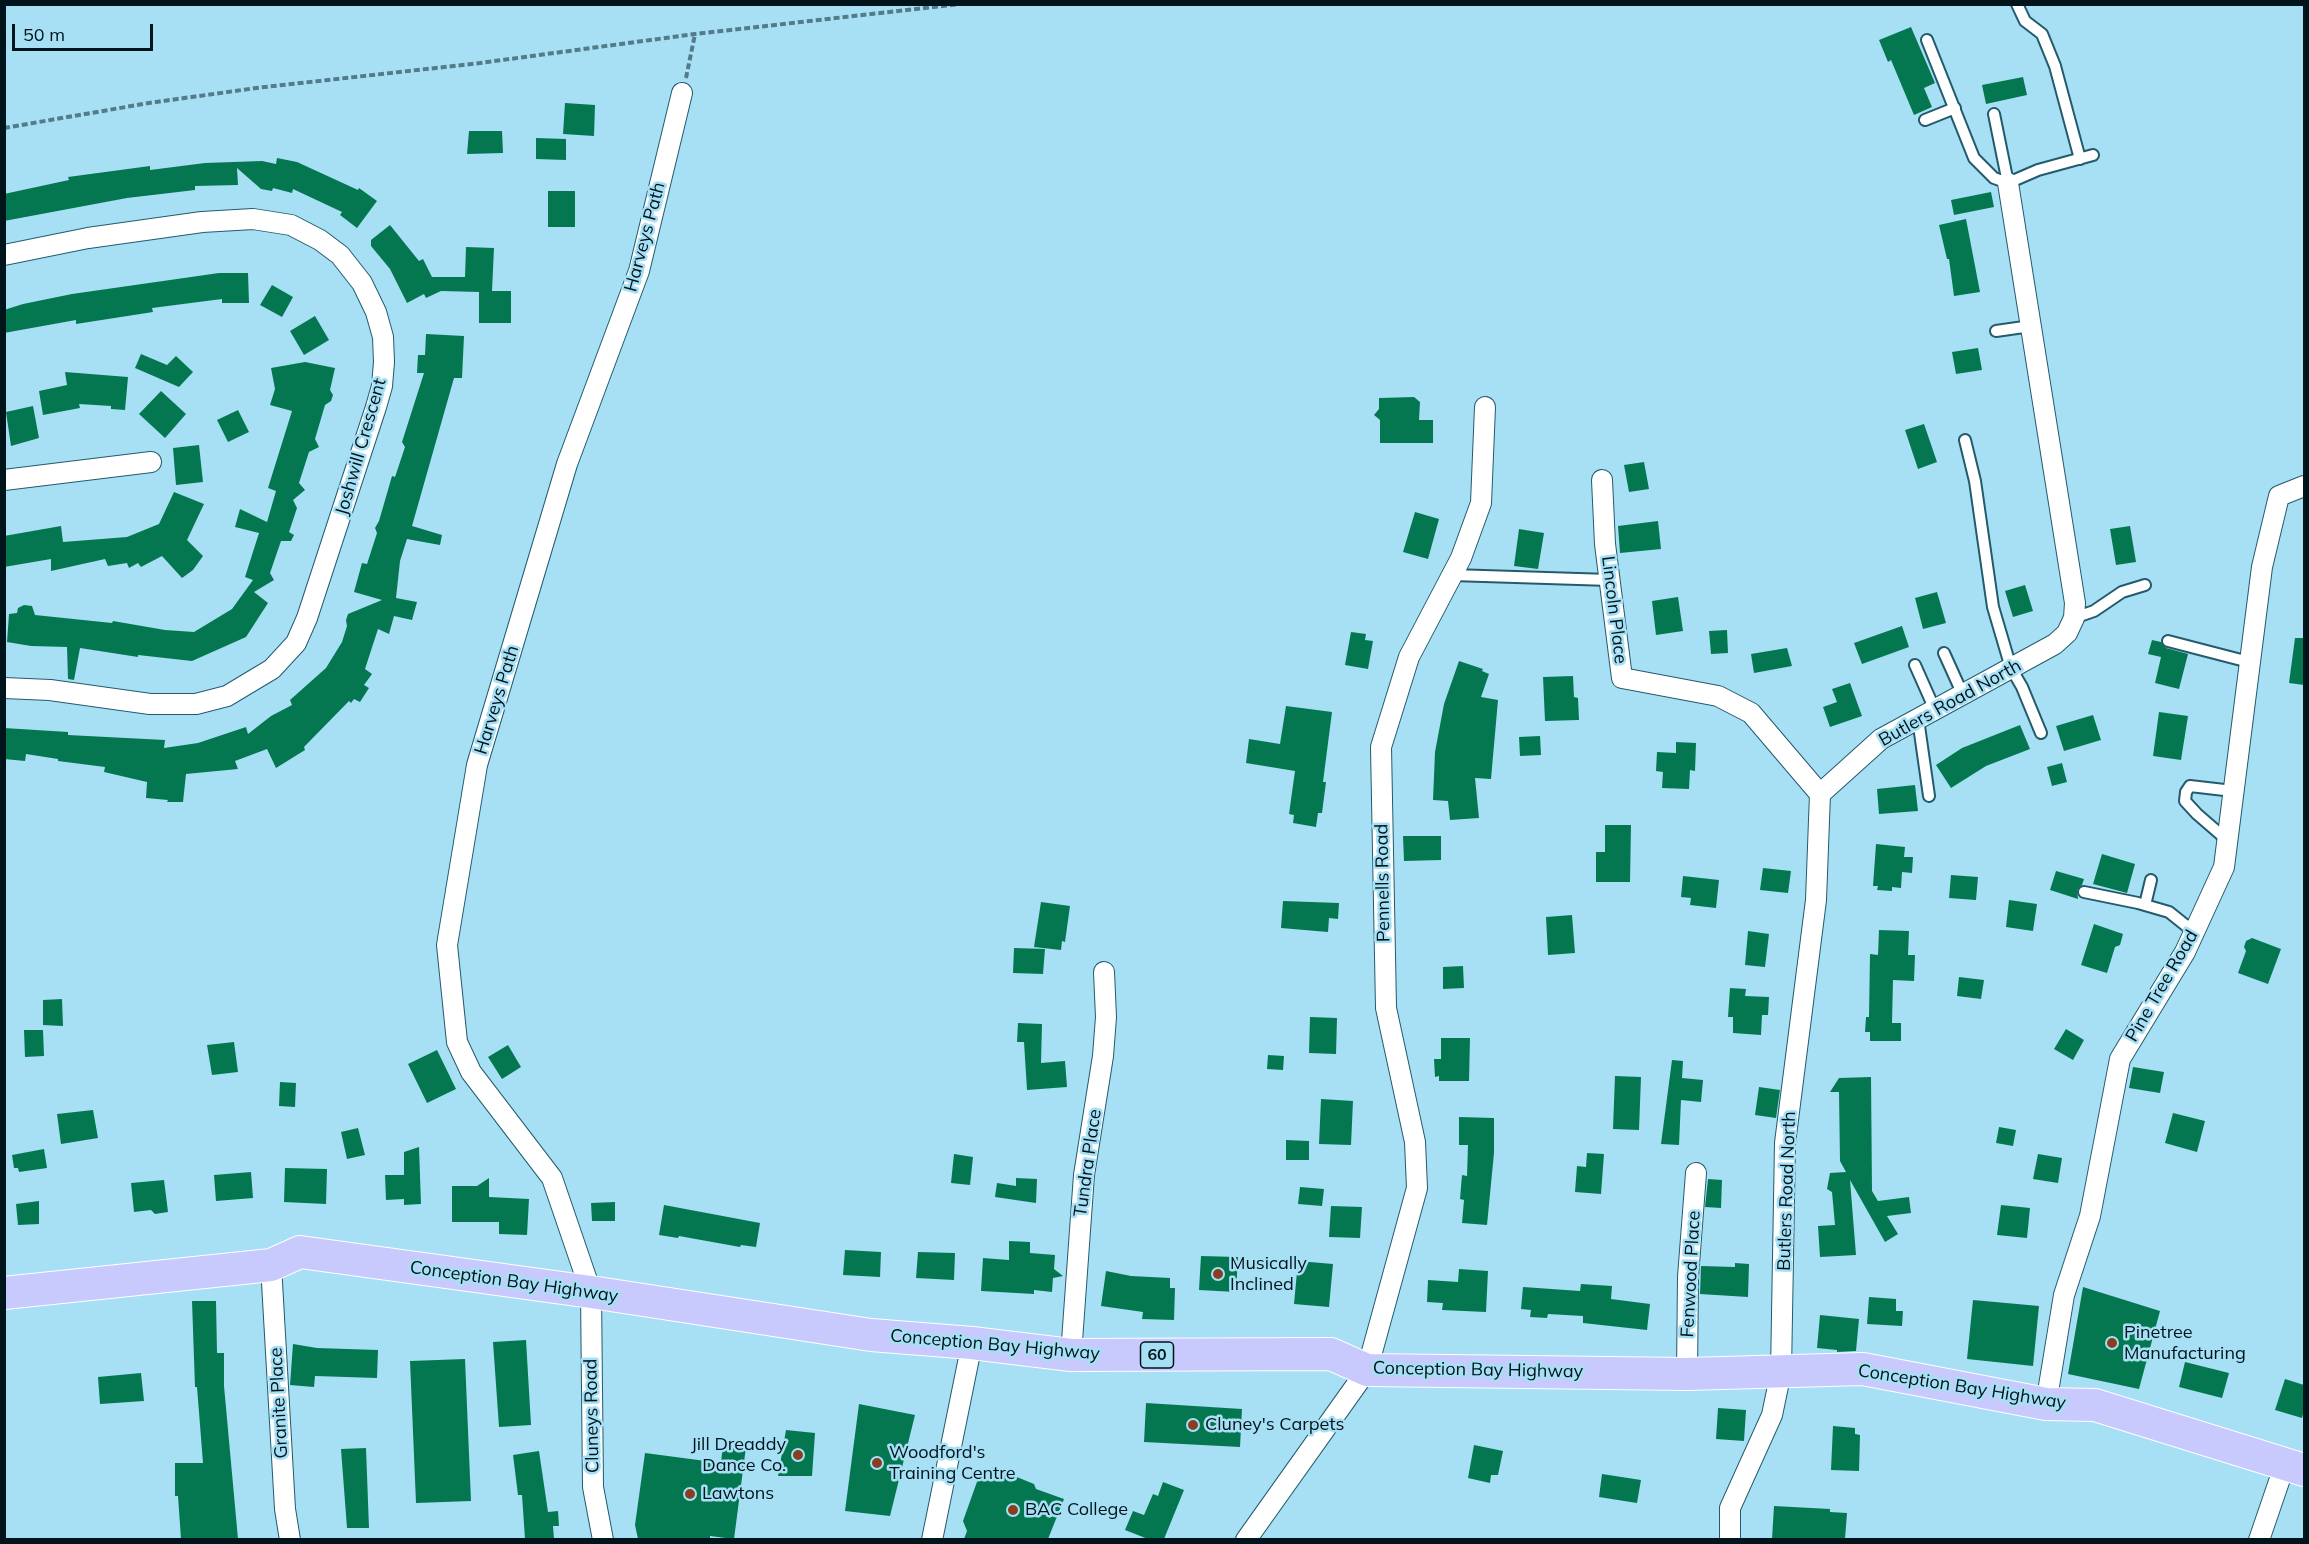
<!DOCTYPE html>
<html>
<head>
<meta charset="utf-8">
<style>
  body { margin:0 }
  #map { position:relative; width:2309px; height:1544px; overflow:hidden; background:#a7e0f5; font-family:Mulish,sans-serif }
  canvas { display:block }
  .frame { position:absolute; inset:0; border:6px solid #00141b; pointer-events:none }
  .scale { position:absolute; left:12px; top:24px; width:141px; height:27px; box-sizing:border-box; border:3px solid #00141b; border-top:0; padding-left:8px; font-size:18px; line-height:21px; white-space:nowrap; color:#00141b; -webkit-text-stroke:4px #a7e0f5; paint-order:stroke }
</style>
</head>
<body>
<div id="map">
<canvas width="2309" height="1544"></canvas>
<div class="frame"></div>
<div class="scale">50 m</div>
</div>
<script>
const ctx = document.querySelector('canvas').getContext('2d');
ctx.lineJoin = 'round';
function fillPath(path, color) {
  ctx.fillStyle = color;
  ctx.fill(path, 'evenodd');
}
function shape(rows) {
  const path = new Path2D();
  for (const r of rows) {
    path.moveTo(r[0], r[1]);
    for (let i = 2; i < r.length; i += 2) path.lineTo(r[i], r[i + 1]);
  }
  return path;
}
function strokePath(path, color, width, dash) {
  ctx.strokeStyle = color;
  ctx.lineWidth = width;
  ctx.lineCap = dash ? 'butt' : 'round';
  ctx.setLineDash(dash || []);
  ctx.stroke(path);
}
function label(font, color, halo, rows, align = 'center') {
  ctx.font = font + ' Mulish,sans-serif';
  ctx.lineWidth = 5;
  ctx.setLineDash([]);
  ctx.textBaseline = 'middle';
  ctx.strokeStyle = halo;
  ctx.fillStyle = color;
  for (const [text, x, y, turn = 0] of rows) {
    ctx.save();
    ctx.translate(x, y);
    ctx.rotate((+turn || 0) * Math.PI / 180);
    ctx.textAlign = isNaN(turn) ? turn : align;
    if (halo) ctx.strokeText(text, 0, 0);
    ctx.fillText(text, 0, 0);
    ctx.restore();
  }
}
const building = shape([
  [1911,27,1935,83,1924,88,1932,107,1914,115,1891,60,1888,62,1879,40],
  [2023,77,2027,95,1986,104,1982,85],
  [565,103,595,105,594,136,563,134],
  [469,131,502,131,503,153,467,154],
  [536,138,566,139,566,160,536,159],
  [277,158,297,162,358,190,359,188,377,201,357,228,340,215,342,212,293,189,292,193,273,188,272,191,261,189,237,168,238,185,195,186,195,190,127,198,4,221,4,194,69,180,68,177,150,166,150,170,205,163,262,161,276,164],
  [548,191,575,191,575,227,548,227],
  [1991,192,1994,207,1954,215,1951,200],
  [1966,219,1980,292,1954,296,1949,259,1947,259,1939,225],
  [390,225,419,261,423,259,432,277,465,277,466,247,494,248,492,291,511,291,511,323,479,323,479,292,441,291,426,298,424,294,407,303,390,269,371,246,371,240],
  [219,273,248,273,249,303,222,303,222,299,152,308,153,312,76,324,76,320,4,333,4,310,23,304,72,294],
  [272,285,293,297,282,317,260,305],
  [315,316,329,340,304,355,290,331],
  [426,334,464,336,462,378,454,378,412,526,442,535,440,545,407,539,400,561,396,598,417,602,412,620,394,616,389,634,378,629,365,669,372,674,364,685,369,688,360,702,354,699,351,703,349,701,304,747,305,750,276,768,267,749,235,761,238,769,186,774,183,802,167,802,168,800,146,798,147,782,104,772,105,767,58,761,58,759,26,754,25,761,4,759,4,728,68,732,68,735,165,740,164,748,198,743,246,727,248,734,271,716,292,705,290,700,326,668,342,642,347,626,346,620,348,614,382,600,354,592,362,563,367,564,377,533,375,528,379,521,392,476,395,477,405,447,402,442,424,373,417,373,418,355,425,355],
  [1978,348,1982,370,1956,374,1952,352],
  [141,354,167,365,176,356,193,372,179,387,135,368],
  [305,362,335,368,330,390,333,395,331,401,325,405,315,439,319,447,309,452,299,483,305,490,293,500,297,508,289,532,294,535,291,541,281,541,270,573,274,580,254,592,268,603,246,637,192,661,138,655,138,657,80,648,74,680,68,679,67,647,31,646,7,642,9,614,17,613,18,608,24,605,32,606,35,615,112,623,113,621,165,630,194,632,232,609,253,580,245,577,259,533,235,527,240,509,267,522,276,491,268,488,292,411,270,405,275,389,271,368],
  [65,372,128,377,125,410,111,409,111,406,79,404,80,408,43,415,39,391,67,385],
  [161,391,186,414,165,438,139,414],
  [1414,397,1420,402,1419,420,1433,420,1433,443,1380,443,1380,420,1374,415,1379,409,1379,398],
  [33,406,39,438,11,446,6,412],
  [238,410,249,432,228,442,217,420],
  [1924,424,1937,462,1918,469,1905,430],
  [199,445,203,482,176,485,173,448],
  [1644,462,1649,489,1629,492,1624,465],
  [174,492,204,504,187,540,203,556,193,570,182,578,162,556,141,567,138,563,129,568,127,563,108,566,105,559,51,571,51,559,4,567,4,536,61,526,63,542,127,537,159,524],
  [1415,512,1439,519,1428,559,1403,552],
  [1658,521,1661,549,1620,553,1618,526],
  [2130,526,2136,562,2116,565,2110,529],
  [1519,529,1544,533,1538,569,1514,566],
  [2025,585,2033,611,2013,617,2005,591],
  [1937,592,1946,623,1923,629,1915,598],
  [1678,597,1683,631,1656,635,1652,601],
  [1902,626,1909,647,1862,664,1854,643],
  [1727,630,1728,653,1711,654,1709,631],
  [1351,632,1366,634,1365,640,1373,641,1368,669,1345,665],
  [2295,638,2304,638,2304,685,2289,683],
  [2152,640,2161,642,2166,648,2188,654,2179,689,2155,683,2161,657,2148,654],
  [1787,648,1792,666,1754,673,1751,654],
  [1459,661,1483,669,1482,671,1489,674,1481,697,1498,700,1491,779,1475,778,1479,818,1450,820,1448,801,1433,800,1435,752,1444,704],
  [1573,676,1574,697,1578,698,1579,720,1545,721,1543,677],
  [1850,683,1862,716,1830,727,1823,707,1837,702,1832,689],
  [1286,706,1332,712,1323,782,1326,782,1322,813,1318,813,1316,827,1293,823,1294,815,1289,814,1295,771,1246,763,1249,739,1280,744],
  [2159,712,2188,716,2181,760,2153,756],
  [2093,715,2101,740,2064,751,2056,726],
  [2020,725,2030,749,1986,766,1951,788,1936,765,1962,748],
  [1540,736,1541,755,1520,756,1519,737],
  [1676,742,1696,743,1695,771,1690,770,1689,789,1662,788,1663,772,1656,771,1657,752,1676,753],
  [2062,763,2067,782,2052,786,2047,767],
  [1915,785,1918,811,1879,814,1877,789],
  [1605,825,1631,825,1630,882,1596,882,1596,852,1605,852],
  [1403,836,1441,836,1441,860,1404,861],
  [1876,844,1905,847,1904,857,1913,857,1912,873,1902,872,1901,888,1892,887,1892,891,1877,890,1878,886,1873,886],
  [2102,854,2135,864,2127,893,2093,884],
  [1763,868,1791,871,1788,893,1760,890],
  [2056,871,2084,879,2082,885,2077,890,2078,899,2050,890],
  [1951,875,1978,877,1976,900,1949,898],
  [1683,876,1719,880,1716,908,1690,905,1691,898,1681,897],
  [2009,900,2037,904,2033,931,2006,927],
  [1283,901,1339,903,1338,919,1329,918,1328,932,1281,928],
  [1041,902,1070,906,1065,942,1062,941,1061,950,1034,947],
  [1572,915,1575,953,1548,955,1546,917],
  [2094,924,2123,934,2120,945,2115,947,2107,973,2081,965],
  [1879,930,1909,931,1908,955,1915,955,1914,981,1893,980,1892,1023,1901,1023,1901,1041,1870,1041,1870,1032,1865,1032,1866,1017,1869,1017,1870,954,1878,955],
  [1748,931,1769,934,1765,967,1745,965],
  [2252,938,2281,949,2268,984,2238,973,2246,951,2244,947,2246,941],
  [1014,948,1045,949,1043,974,1013,973],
  [1463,966,1464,988,1443,989,1443,967],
  [1959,977,1984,980,1981,999,1957,996],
  [1730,988,1746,989,1745,996,1769,997,1768,1015,1762,1015,1761,1035,1733,1033,1733,1017,1728,1017],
  [62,999,63,1026,43,1025,43,1000],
  [1310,1017,1337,1018,1336,1054,1309,1053],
  [1018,1023,1042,1024,1041,1063,1065,1061,1067,1087,1027,1090,1024,1042,1017,1042],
  [2066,1029,2084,1040,2073,1060,2054,1049],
  [24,1030,43,1030,44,1056,25,1057],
  [1441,1038,1470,1038,1469,1081,1439,1081,1439,1076,1435,1077,1434,1059,1441,1059],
  [234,1042,238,1072,212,1075,207,1045],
  [508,1045,521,1067,502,1079,488,1057],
  [437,1050,456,1089,427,1103,408,1064],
  [1268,1055,1284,1056,1283,1070,1267,1069],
  [1672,1060,1683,1061,1682,1078,1703,1080,1701,1102,1681,1100,1679,1145,1661,1144],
  [2133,1067,2164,1072,2160,1093,2129,1088],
  [1615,1076,1641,1077,1639,1130,1613,1129],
  [1871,1077,1872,1191,1878,1201,1909,1197,1911,1213,1887,1216,1898,1234,1885,1242,1850,1180,1856,1255,1820,1257,1818,1226,1835,1225,1832,1192,1827,1189,1830,1173,1846,1172,1840,1161,1839,1092,1830,1092,1839,1078],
  [280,1082,296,1083,295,1107,279,1106],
  [1759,1087,1780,1090,1776,1118,1755,1115],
  [1321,1099,1353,1101,1351,1145,1319,1144],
  [93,1110,98,1138,61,1144,57,1114],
  [2173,1113,2205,1121,2197,1152,2165,1143],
  [1459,1117,1494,1118,1494,1153,1487,1225,1462,1223,1464,1200,1460,1199,1462,1175,1467,1176,1468,1145,1459,1145],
  [1999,1127,2016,1130,2013,1146,1996,1143],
  [358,1128,365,1155,347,1159,341,1132],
  [1286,1140,1309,1141,1309,1160,1286,1160],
  [419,1147,421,1204,404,1205,404,1199,386,1200,385,1175,404,1175,404,1152],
  [44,1149,47,1168,19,1172,18,1168,14,1168,12,1155],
  [1587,1153,1604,1154,1601,1194,1575,1192,1577,1166,1586,1167],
  [954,1154,973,1157,970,1185,951,1183],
  [2038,1154,2062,1158,2058,1183,2033,1179],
  [285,1168,327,1169,326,1204,284,1202],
  [251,1172,253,1198,216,1201,214,1175],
  [489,1178,489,1197,529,1199,527,1235,499,1234,499,1222,452,1222,452,1186,477,1186],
  [1016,1178,1037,1179,1036,1203,995,1197,997,1183,1016,1186],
  [1708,1179,1722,1180,1721,1208,1705,1207],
  [164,1180,168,1212,155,1214,151,1210,134,1212,131,1183],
  [1300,1187,1324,1189,1322,1206,1298,1204],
  [39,1201,39,1224,18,1225,16,1204],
  [615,1202,615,1221,592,1221,591,1203],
  [664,1205,760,1223,756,1247,741,1245,740,1247,679,1236,678,1238,659,1235],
  [2001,1205,2030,1208,2027,1238,1997,1235],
  [1331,1206,1362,1207,1360,1238,1329,1237],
  [1009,1241,1030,1242,1030,1253,1055,1255,1054,1269,1063,1276,1053,1278,1052,1292,1034,1290,1034,1294,981,1291,983,1258,1009,1260],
  [845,1250,881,1252,880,1277,843,1275],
  [918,1252,955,1253,954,1280,916,1278],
  [1201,1256,1238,1257,1236,1292,1199,1290],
  [1298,1261,1333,1264,1329,1307,1294,1304],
  [1735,1263,1749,1264,1748,1297,1700,1294,1701,1266,1735,1267],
  [1459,1269,1488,1271,1486,1312,1442,1310,1443,1303,1427,1302,1428,1280,1458,1282],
  [1106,1271,1131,1276,1170,1278,1170,1288,1175,1288,1174,1320,1142,1319,1143,1312,1101,1306],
  [1581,1284,1612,1286,1611,1299,1650,1304,1647,1330,1583,1323,1583,1316,1548,1314,1547,1318,1530,1317,1531,1310,1521,1309,1523,1287,1580,1291],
  [2083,1287,2160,1311,2139,1389,2068,1374],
  [1869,1297,1896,1299,1896,1311,1903,1311,1902,1326,1867,1324],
  [1973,1300,2039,1306,2033,1366,1967,1359],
  [192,1301,216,1301,217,1353,224,1353,224,1386,238,1539,181,1539,178,1496,175,1496,175,1463,203,1463,197,1387,195,1387],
  [1820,1315,1859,1319,1856,1351,1837,1352,1837,1350,1817,1348],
  [526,1340,531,1425,499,1427,493,1342],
  [293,1344,317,1348,378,1350,377,1378,315,1376,314,1387,290,1385],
  [465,1359,471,1501,416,1503,410,1361],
  [2185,1362,2229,1373,2222,1398,2179,1387],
  [141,1373,144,1401,100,1404,98,1377],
  [2285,1379,2304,1385,2304,1410,2302,1418,2275,1410],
  [1146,1403,1242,1409,1240,1447,1144,1442],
  [859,1404,915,1415,890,1516,845,1511],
  [1718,1408,1746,1410,1744,1441,1716,1439],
  [1833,1426,1855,1428,1855,1434,1860,1435,1859,1471,1831,1470],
  [786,1430,815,1433,812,1476,778,1476],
  [723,1444,746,1447,734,1539,710,1536,710,1539,638,1539,635,1525,645,1453,721,1463],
  [1474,1445,1503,1451,1498,1475,1491,1475,1490,1483,1468,1478],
  [366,1448,369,1528,347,1528,341,1449],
  [539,1451,548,1512,558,1511,559,1526,553,1526,554,1539,525,1539,522,1495,518,1495,513,1455],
  [992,1467,1034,1484,1036,1489,1064,1499,1048,1539,964,1539,967,1531,963,1521,978,1479,990,1475],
  [1602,1474,1641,1480,1637,1503,1599,1497],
  [1163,1482,1184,1490,1164,1539,1148,1539,1125,1530,1133,1511,1144,1515,1153,1494,1158,1496],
  [1774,1506,1830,1509,1830,1512,1847,1513,1845,1539,1772,1539]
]);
const path = shape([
  [686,78,695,34],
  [4,128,149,103,256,88,480,63,695,34,960,4]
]);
const lane = shape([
  [2017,4,2025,21,2042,34,2055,66,2080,159],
  [1927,40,1974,158,1994,178,2008,183,2038,170,2093,155],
  [1994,114,2008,183],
  [1925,120,1955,108],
  [1996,331,2031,326],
  [1965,440,1975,481,1993,607,2011,668,2022,687,2041,733],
  [1452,575,1610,580],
  [2074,618,2094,611,2122,592,2145,585],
  [2168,641,2249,662],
  [1944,653,1963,695],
  [1915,665,1935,710],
  [1918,719,1929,796],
  [2227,840,2197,814,2185,801,2186,792,2190,786,2233,791],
  [2084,892,2138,903,2169,912,2194,932],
  [2145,905,2151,880]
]);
const street = shape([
  [4,255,88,238,202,222,253,219,291,225,320,240,340,255,362,283,376,312,383,337,384,362,382,386,376,407,307,618,296,643,272,669,227,696,196,704,150,704,50,690,4,688],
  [4,480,151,462],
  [1602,480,1605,544,1622,678,1718,696,1751,713,1820,794],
  [271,1265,285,1509,290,1540],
  [1071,1355,1084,1175,1103,1056,1106,1017,1104,972],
  [1687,1374,1688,1277,1696,1173],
  [2046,1404,2064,1295,2090,1216,2120,1059,2185,952,2224,867,2262,567,2279,496,2304,486],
  [603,1540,593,1487,591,1292,552,1178,471,1072,457,1042,447,945,477,765,567,464,639,271,682,93],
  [932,1540,972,1343],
  [1246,1540,1367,1370,1417,1188,1415,1142,1386,1008,1381,747,1409,657,1461,558,1481,503,1485,407],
  [1730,1540,1730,1508,1772,1415,1781,1372,1785,1143,1816,900,1820,794,1881,739,2055,644,2067,633,2074,618,2075,603,2008,183],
  [2259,1540,2285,1464]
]);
const primary = shape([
  [4,1293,271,1265,300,1252,591,1292,871,1335,972,1343,1071,1355,1331,1354,1367,1370,1687,1374,1863,1369,2046,1404,2095,1405,2304,1470]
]);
const markers = [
  [1218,1274,6,"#873f21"],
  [2112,1343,6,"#873f21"],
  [1193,1425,6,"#873f21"],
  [798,1455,6,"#873f21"],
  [877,1463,6,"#873f21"],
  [690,1494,6,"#873f21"],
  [1013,1510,6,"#873f21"]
];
const shields = [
  [1157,1355,33]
];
const shieldNames = [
  ["60",1157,1355]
];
const streetNames = [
  ["Harveys Path",645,237,-75],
  ["Joshwill Crescent",361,447,-74],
  ["Lincoln Place",1614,610,83],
  ["Harveys Path",497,700,-73],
  ["Butlers Road North",1950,703,-29],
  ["Pennells Road",1383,883,-91],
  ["Pine Tree Road",2162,986,-60],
  ["Tundra Place",1088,1163,-82],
  ["Butlers Road North",1787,1191,-88],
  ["Fenwood Place",1691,1274,-87],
  ["Conception Bay Highway",514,1282,8],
  ["Conception Bay Highway",995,1345,5],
  ["Conception Bay Highway",1478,1370,1],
  ["Conception Bay Highway",1962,1387,9],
  ["Granite Place",279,1403,-93],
  ["Cluneys Road",592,1416,-91]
];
const poiNames = [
  ["Musically",1230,1264],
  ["Inclined",1230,1285],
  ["Pinetree",2124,1333],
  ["Manufacturing",2124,1354],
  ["Cluney's Carpets",1205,1425],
  ["Jill Dreaddy",786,1445,"right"],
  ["Dance Co.",786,1466,"right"],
  ["Woodford's",889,1453],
  ["Training Centre",889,1474],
  ["Lawtons",702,1494],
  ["BAC College",1025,1510]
];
fillPath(building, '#047751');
strokePath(lane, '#235b6d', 14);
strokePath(street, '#235b6d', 22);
strokePath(primary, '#fff', 34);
strokePath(path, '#547b89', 4, [6, 3]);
strokePath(lane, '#fff', 10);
strokePath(street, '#fff', 20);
strokePath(primary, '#c8c9fc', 32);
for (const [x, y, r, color] of markers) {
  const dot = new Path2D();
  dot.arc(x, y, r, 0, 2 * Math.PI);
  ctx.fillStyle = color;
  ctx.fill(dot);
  strokePath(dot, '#a7e0f5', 2);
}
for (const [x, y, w] of shields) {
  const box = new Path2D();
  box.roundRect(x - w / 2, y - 13, w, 26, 4.5);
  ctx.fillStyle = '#a7e0f5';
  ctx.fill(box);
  strokePath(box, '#00141b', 1.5);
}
label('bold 16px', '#00141b', null, shieldNames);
label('18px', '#00141b', '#a7e0f5', streetNames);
label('18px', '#00141b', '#a7e0f5', poiNames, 'left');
</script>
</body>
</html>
